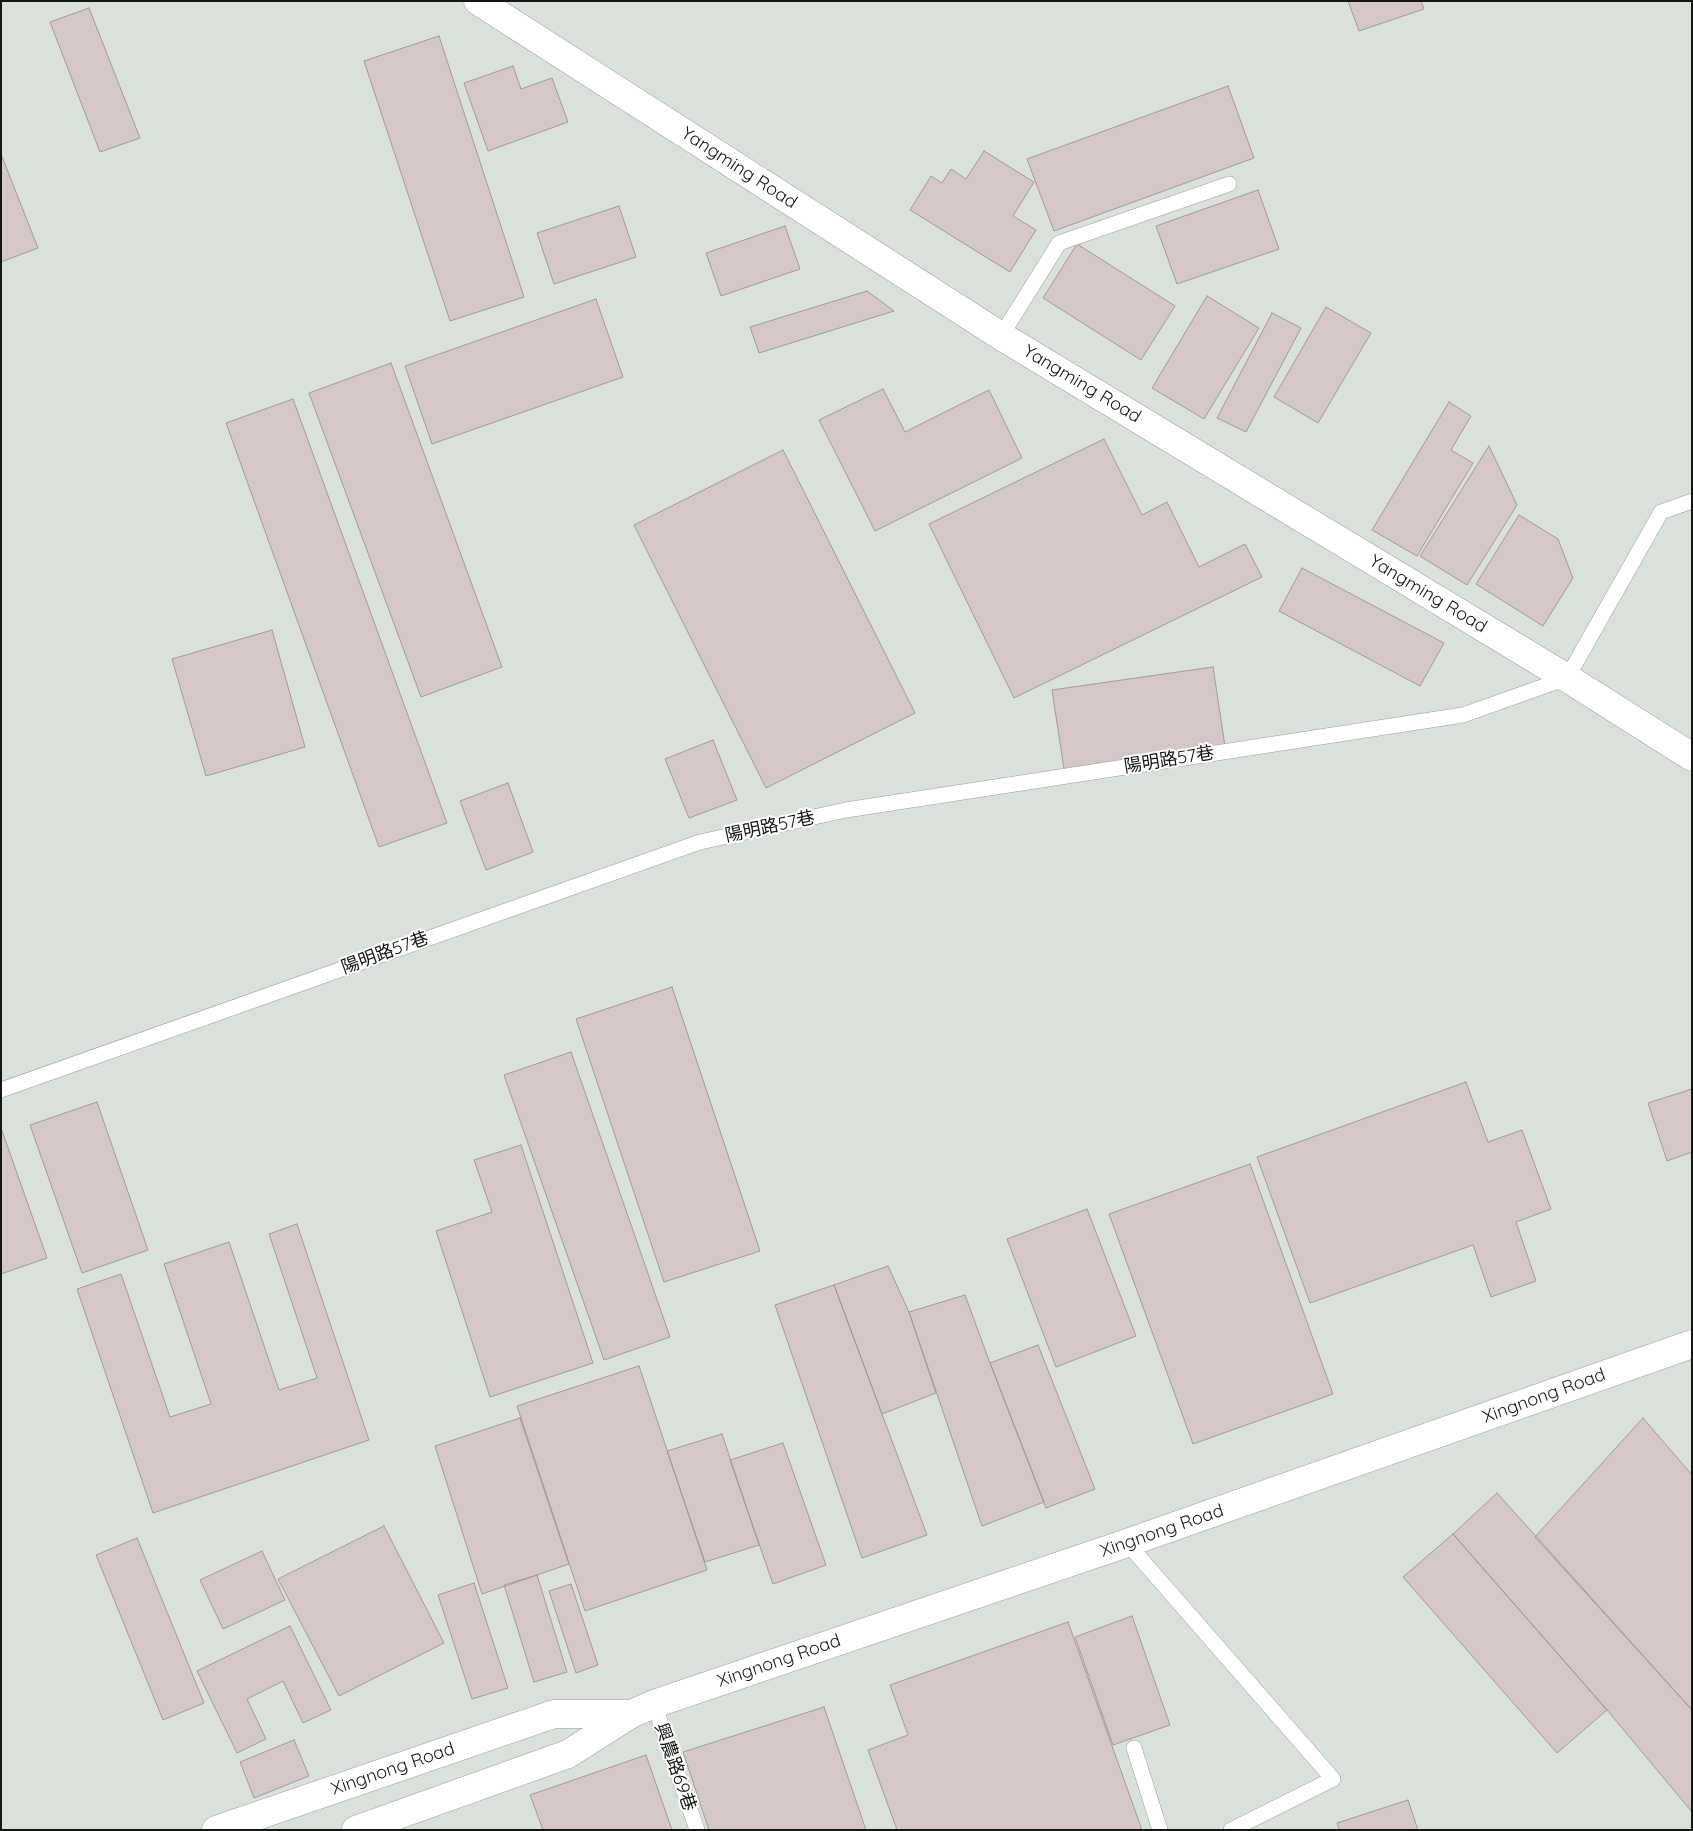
<!DOCTYPE html>
<html>
<head>
<meta charset="utf-8">
<style>
  body { margin:0 }
  #map { position:relative; width:1693px; height:1831px; overflow:hidden; background:#d8e2da; font-family:Quicksand,sans-serif }
  canvas { display:block }
  .frame { position:absolute; inset:0; border:2px solid #131714; pointer-events:none }
</style>
</head>
<body>
<div id="map">
<canvas width="1693" height="1831"></canvas>
<div class="frame"></div>
</div>
<script>
const ctx = document.querySelector('canvas').getContext('2d');
ctx.lineJoin = 'round';
function fillPath(path, color) {
  ctx.fillStyle = color;
  ctx.fill(path, 'evenodd');
}
function shape(rows) {
  const path = new Path2D();
  for (const r of rows) {
    path.moveTo(r[0], r[1]);
    for (let i = 2; i < r.length; i += 2) path.lineTo(r[i], r[i + 1]);
  }
  return path;
}
function strokePath(path, color, width, dash) {
  ctx.strokeStyle = color;
  ctx.lineWidth = width;
  ctx.lineCap = dash ? 'butt' : 'round';
  ctx.setLineDash(dash || []);
  ctx.stroke(path);
}
function label(font, color, halo, rows, align = 'center') {
  ctx.font = font + ' Quicksand,"Noto Sans TC",sans-serif';
  ctx.lineWidth = 4;
  ctx.setLineDash([]);
  ctx.textBaseline = 'middle';
  ctx.strokeStyle = halo;
  ctx.fillStyle = color;
  for (const [text, x, y, turn = 0] of rows) {
    ctx.save();
    ctx.translate(x, y);
    ctx.rotate((+turn || 0) * Math.PI / 180);
    ctx.textAlign = isNaN(turn) ? turn : align;
    if (halo) ctx.strokeText(text, 0, 0);
    ctx.fillText(text, 0, 0);
    ctx.restore();
  }
}
const building = shape([
  [1348,1,1421,1,1424,9,1359,31,1348,1],
  [89,8,140,138,100,152,50,22,89,8],
  [439,36,524,297,450,321,364,61,439,36],
  [513,66,521,89,552,78,568,122,488,151,464,83,513,66],
  [1228,86,1254,158,1054,231,1027,159,1228,86],
  [984,151,1034,182,1013,216,1036,230,1010,272,910,210,931,176,942,183,951,169,966,179,984,151],
  [1,154,38,248,1,262,1,154],
  [1258,190,1279,249,1177,284,1156,226,1258,190],
  [619,206,636,257,554,284,537,233,619,206],
  [785,226,800,269,721,296,706,253,785,226],
  [1077,244,1175,306,1141,360,1043,298,1077,244],
  [867,291,894,311,759,353,750,327,867,291],
  [1207,296,1259,328,1204,419,1152,388,1207,296],
  [596,299,623,377,432,444,405,366,596,299],
  [1326,307,1371,333,1318,423,1274,397,1326,307],
  [1272,313,1301,328,1246,432,1217,418,1272,313],
  [391,363,502,667,421,697,309,393,391,363],
  [883,389,905,432,989,390,1022,458,875,531,819,420,883,389],
  [293,399,447,823,379,847,226,423,293,399],
  [1449,402,1471,416,1451,450,1473,463,1417,556,1372,530,1449,402],
  [1104,439,1142,515,1167,502,1199,567,1245,544,1262,577,1014,698,929,524,1104,439],
  [1489,446,1517,505,1467,585,1420,556,1489,446],
  [783,450,915,713,766,788,634,525,783,450],
  [1519,515,1558,539,1573,578,1543,626,1476,584,1519,515],
  [1302,568,1444,643,1420,686,1279,611,1302,568],
  [272,630,305,747,206,776,172,659,272,630],
  [1213,667,1225,746,1064,769,1052,690,1213,667],
  [713,740,737,800,689,818,665,759,713,740],
  [508,783,533,852,486,870,460,801,508,783],
  [672,987,760,1251,664,1282,576,1019,672,987],
  [571,1052,670,1337,604,1360,504,1075,571,1052],
  [1466,1082,1488,1142,1522,1130,1551,1209,1516,1222,1536,1281,1491,1297,1473,1245,1310,1303,1257,1157,1466,1082],
  [1692,1089,1692,1152,1667,1161,1648,1103,1692,1089],
  [97,1102,148,1250,82,1273,30,1125,97,1102],
  [1,1128,47,1258,1,1274,1,1128],
  [521,1145,593,1363,490,1397,436,1231,492,1212,474,1160,521,1145],
  [1250,1164,1333,1394,1193,1444,1109,1214,1250,1164],
  [1087,1209,1136,1336,1056,1367,1007,1239,1087,1209],
  [297,1224,369,1440,153,1513,77,1289,121,1274,170,1417,211,1404,164,1264,229,1242,279,1390,317,1378,269,1234,297,1224],
  [888,1266,909,1312,936,1393,882,1414,834,1285,888,1266],
  [834,1285,927,1535,862,1558,775,1305,834,1285],
  [965,1295,990,1363,1044,1502,982,1526,909,1312,965,1295],
  [1038,1345,1095,1489,1046,1508,990,1363,1038,1345],
  [639,1366,707,1570,585,1611,517,1406,639,1366],
  [520,1418,569,1564,482,1594,435,1446,520,1418],
  [1643,1418,1692,1475,1692,1710,1535,1537,1643,1418],
  [722,1434,759,1545,705,1562,667,1451,722,1434],
  [783,1443,826,1565,773,1584,730,1460,783,1443],
  [1497,1493,1692,1710,1692,1812,1607,1710,1453,1534,1497,1493],
  [384,1526,444,1643,339,1696,278,1579,384,1526],
  [1453,1534,1607,1710,1557,1753,1403,1577,1453,1534],
  [137,1538,204,1703,163,1720,96,1555,137,1538],
  [262,1551,285,1600,223,1629,200,1580,262,1551],
  [537,1575,567,1672,534,1682,504,1585,537,1575],
  [474,1583,508,1688,472,1699,438,1595,474,1583],
  [571,1584,598,1665,576,1673,549,1591,571,1584],
  [1132,1616,1170,1725,1113,1745,1075,1637,1132,1616],
  [1068,1622,1142,1830,897,1830,868,1750,908,1735,890,1685,1068,1622],
  [290,1626,331,1710,303,1723,283,1681,247,1699,266,1739,237,1753,197,1671,290,1626],
  [824,1707,866,1830,709,1830,683,1752,824,1707],
  [294,1740,309,1776,254,1798,240,1762,294,1740],
  [646,1755,672,1830,543,1830,530,1795,646,1755],
  [1408,1800,1418,1830,1339,1830,1337,1823,1408,1800]
]);
const service = shape([
  [1001,336,1059,243,1229,184],
  [1,1090,700,842,846,810,1463,715,1567,678,1661,512,1692,501],
  [1127,1543,1333,1779,1231,1830],
  [654,1704,697,1830],
  [1134,1748,1160,1830]
]);
const tertiary = shape([
  [478,1,1001,336,1567,678,1692,757]
]);
const secondary = shape([
  [216,1830,554,1714,631,1714],
  [356,1830,568,1754,631,1714,654,1704,1127,1543,1692,1344]
]);
const streetNames = [
  ["Yangming Road",739,168,33],
  ["Yangming Road",1082,384,31],
  ["Yangming Road",1428,594,31],
  ["陽明路57巷",1169,760,-9],
  ["陽明路57巷",770,827,-12],
  ["陽明路57巷",385,953,-20],
  ["Xingnong Road",1544,1396,-20],
  ["Xingnong Road",1162,1531,-19],
  ["Xingnong Road",779,1661,-19],
  ["興農路69巷",675,1767,71],
  ["Xingnong Road",393,1769,-19]
];
fillPath(building, '#d4c7c6');
strokePath(building, '#a59998', 1);
strokePath(service, '#99a29b', 16);
strokePath(tertiary, '#99a29b', 29);
strokePath(secondary, '#99a29b', 29);
strokePath(service, '#fff', 15);
strokePath(tertiary, '#fff', 28);
strokePath(secondary, '#fff', 28);
label('18px', '#131714', '#fff', streetNames);
</script>
</body>
</html>
